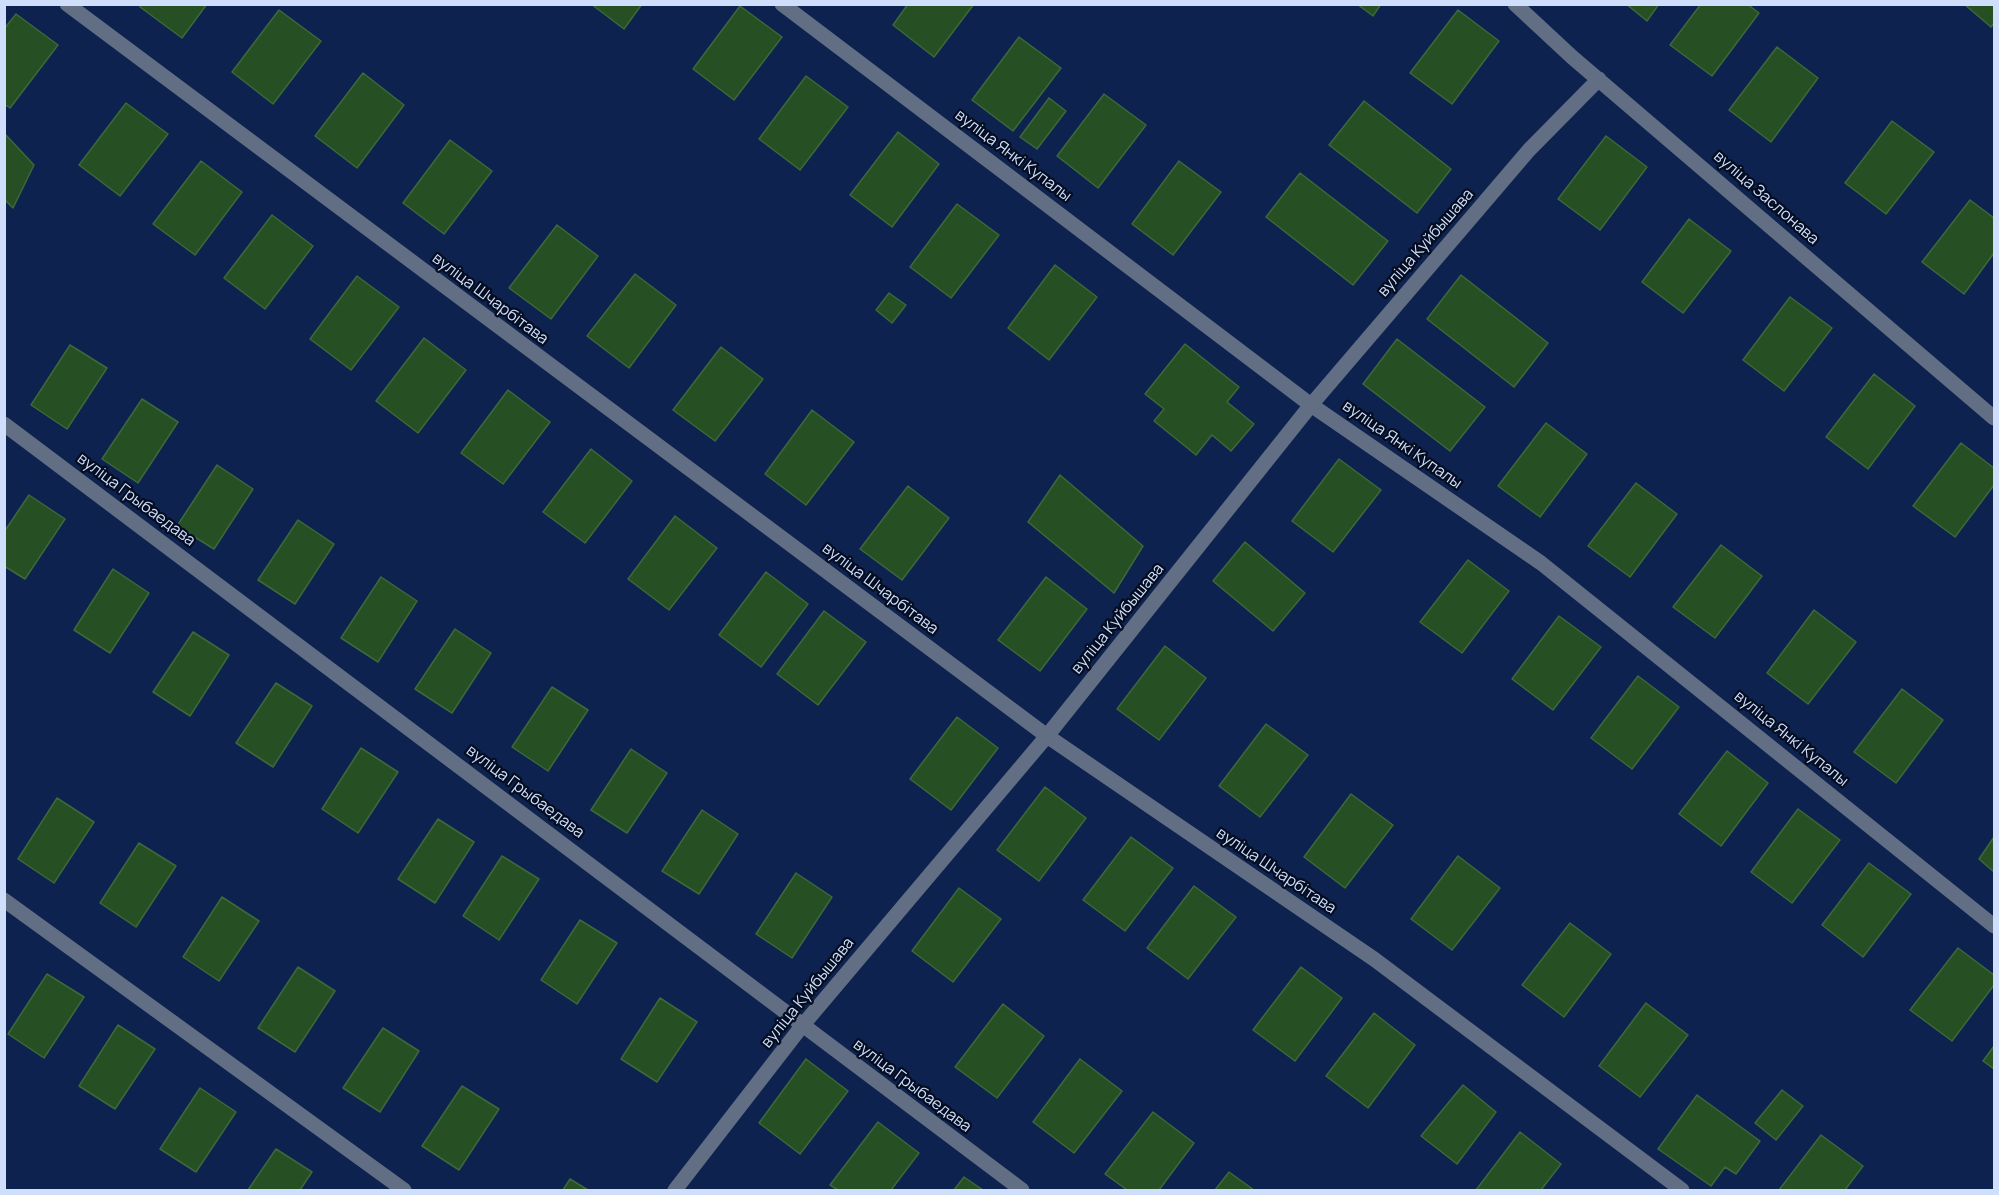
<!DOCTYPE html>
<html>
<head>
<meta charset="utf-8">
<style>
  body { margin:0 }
  #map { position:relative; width:1999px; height:1195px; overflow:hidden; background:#0d224e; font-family:Manrope,sans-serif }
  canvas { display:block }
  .frame { position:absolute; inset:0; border:6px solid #cfdefb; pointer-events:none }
</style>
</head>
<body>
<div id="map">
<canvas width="1999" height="1195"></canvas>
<div class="frame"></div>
</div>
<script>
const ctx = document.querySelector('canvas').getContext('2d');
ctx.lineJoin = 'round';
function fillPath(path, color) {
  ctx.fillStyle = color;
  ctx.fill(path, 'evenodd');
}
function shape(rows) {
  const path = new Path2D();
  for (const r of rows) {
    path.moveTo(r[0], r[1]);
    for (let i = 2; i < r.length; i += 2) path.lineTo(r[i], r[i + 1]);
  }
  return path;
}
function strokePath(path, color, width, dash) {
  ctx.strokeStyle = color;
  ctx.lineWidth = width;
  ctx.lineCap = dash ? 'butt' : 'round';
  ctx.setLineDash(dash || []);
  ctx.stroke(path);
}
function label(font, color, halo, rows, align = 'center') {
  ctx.font = font + ' Manrope,sans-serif';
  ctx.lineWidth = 4.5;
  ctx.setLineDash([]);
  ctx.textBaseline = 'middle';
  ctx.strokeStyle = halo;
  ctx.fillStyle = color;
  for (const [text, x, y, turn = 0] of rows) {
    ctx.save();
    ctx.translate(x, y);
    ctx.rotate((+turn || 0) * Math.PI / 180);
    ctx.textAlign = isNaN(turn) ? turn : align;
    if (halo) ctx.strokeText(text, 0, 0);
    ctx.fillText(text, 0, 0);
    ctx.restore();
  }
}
const building = shape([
  [142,4,207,4,182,38,140,7,142,4],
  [591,4,642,4,624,29,591,4],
  [908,4,974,4,934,57,893,25,908,4],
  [1357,4,1381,4,1373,16,1357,4],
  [1626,4,1659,4,1647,21,1626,4],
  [1701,4,1747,4,1759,13,1712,76,1670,45,1701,4],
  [1964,4,1994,4,1994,23,1991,27,1964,4],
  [740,6,782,37,734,100,693,69,740,6],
  [279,10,321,41,273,104,232,72,279,10],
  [1458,10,1499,41,1452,104,1410,73,1458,10],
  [16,14,58,45,10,108,4,104,4,29,16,14],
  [1019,37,1061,68,1013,131,972,100,1019,37],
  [1777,47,1818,78,1771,142,1729,110,1777,47],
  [363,73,404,105,357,168,315,136,363,73],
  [806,76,848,107,800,170,759,139,806,76],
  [1104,94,1146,125,1098,188,1057,156,1104,94],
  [1049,98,1066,111,1037,149,1020,137,1049,98],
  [1364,101,1451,169,1417,213,1329,145,1364,101],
  [126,103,168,134,120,196,79,165,126,103],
  [1892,121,1934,152,1886,214,1845,183,1892,121],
  [898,132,939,164,892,227,850,195,898,132],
  [4,133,34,165,13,208,4,199,4,133],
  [1606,136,1647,167,1600,230,1558,199,1606,136],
  [450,140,492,171,444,234,403,203,450,140],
  [201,161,242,192,195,255,153,224,201,161],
  [1179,161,1221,192,1173,255,1132,224,1179,161],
  [1300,173,1388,241,1353,285,1266,217,1300,173],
  [1970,200,1994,218,1994,253,1964,294,1922,262,1970,200],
  [957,204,999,235,951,298,910,267,957,204],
  [272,215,313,246,265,309,224,278,272,215],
  [1689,219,1731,251,1683,313,1642,282,1689,219],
  [557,225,598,256,551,319,509,288,557,225],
  [1055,265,1097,297,1049,360,1008,328,1055,265],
  [635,274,676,305,629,368,587,336,635,274],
  [1461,275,1548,343,1514,387,1427,319,1461,275],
  [357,276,399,307,351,370,310,339,357,276],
  [889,293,906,305,892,323,876,310,889,293],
  [1790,297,1832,328,1784,391,1743,360,1790,297],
  [424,338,466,370,418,433,376,401,424,338],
  [1397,339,1485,407,1450,451,1363,384,1397,339],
  [1185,344,1239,387,1227,402,1254,424,1231,451,1212,435,1196,455,1154,421,1164,409,1145,394,1185,344],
  [70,345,107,368,67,429,31,405,70,345],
  [721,347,763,379,715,441,673,410,721,347],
  [1874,374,1915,406,1868,469,1826,437,1874,374],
  [508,390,550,422,503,484,461,453,508,390],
  [142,399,178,422,138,483,102,459,142,399],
  [812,410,854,442,806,505,765,474,812,410],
  [1546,423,1587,454,1540,517,1498,486,1546,423],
  [1961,443,1994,468,1994,485,1955,537,1913,506,1961,443],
  [591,449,632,481,585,543,543,512,591,449],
  [1339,459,1381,490,1333,552,1292,521,1339,459],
  [217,465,253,489,214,549,177,526,217,465],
  [1060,475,1143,546,1114,593,1028,522,1060,475],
  [1636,483,1677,514,1630,577,1588,546,1636,483],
  [908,486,949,518,902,580,860,549,908,486],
  [29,495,65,519,25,579,4,566,4,532,29,495],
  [675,516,717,548,669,610,628,579,675,516],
  [298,520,334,544,295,604,258,580,298,520],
  [1245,542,1305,593,1273,631,1213,581,1245,542],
  [1721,545,1762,576,1715,638,1673,607,1721,545],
  [1468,560,1509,591,1462,653,1420,622,1468,560],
  [113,569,149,593,110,653,74,630,113,569],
  [766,572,808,604,761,667,719,635,766,572],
  [381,577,417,601,378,662,341,638,381,577],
  [1046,577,1087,609,1040,671,998,640,1046,577],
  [1814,610,1856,642,1808,704,1767,673,1814,610],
  [824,611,866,642,818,705,777,674,824,611],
  [1559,616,1601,647,1553,710,1512,679,1559,616],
  [455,629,491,653,452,713,415,689,455,629],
  [193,632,229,655,190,716,153,692,193,632],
  [1165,646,1206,678,1159,740,1117,709,1165,646],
  [1638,676,1679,707,1632,769,1591,738,1638,676],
  [276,683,312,706,273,767,236,743,276,683],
  [552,687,588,710,548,771,512,747,552,687],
  [1902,689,1943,720,1896,783,1854,752,1902,689],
  [957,717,998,748,951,810,910,779,957,717],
  [1266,724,1308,755,1260,817,1219,786,1266,724],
  [361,748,398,772,358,833,322,809,361,748],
  [631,749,667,773,627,833,591,810,631,749],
  [1727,751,1768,783,1721,846,1679,814,1727,751],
  [1045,787,1086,818,1039,881,997,850,1045,787],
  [1351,794,1393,825,1345,888,1304,857,1351,794],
  [57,798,94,822,54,883,18,859,57,798],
  [1798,809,1840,840,1792,903,1751,872,1798,809],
  [702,810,738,834,699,894,662,871,702,810],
  [438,819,474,842,435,903,398,879,438,819],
  [1131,837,1173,868,1125,931,1083,900,1131,837],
  [1994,837,1994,872,1979,859,1994,837],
  [139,843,176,866,136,927,100,903,139,843],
  [502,856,539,879,499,940,463,916,502,856],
  [1458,856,1500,888,1452,950,1411,919,1458,856],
  [1869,863,1911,894,1863,957,1822,925,1869,863],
  [796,873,832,897,792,958,756,934,796,873],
  [1194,886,1236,917,1188,979,1147,948,1194,886],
  [959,888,1001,919,953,982,912,951,959,888],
  [222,897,259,921,219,981,183,957,222,897],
  [580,920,617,943,577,1004,541,980,580,920],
  [1570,923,1611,954,1564,1017,1522,985,1570,923],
  [1958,948,1994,975,1994,985,1952,1041,1910,1010,1958,948],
  [298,967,335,991,295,1052,258,1028,298,967],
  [1301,967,1342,998,1295,1061,1253,1030,1301,967],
  [47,974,84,997,44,1058,8,1034,47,974],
  [660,998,697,1022,657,1082,621,1059,660,998],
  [1646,1003,1688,1035,1640,1097,1599,1066,1646,1003],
  [1003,1004,1044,1036,997,1098,955,1067,1003,1004],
  [1374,1013,1415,1045,1368,1108,1326,1076,1374,1013],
  [118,1025,155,1049,115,1109,79,1086,118,1025],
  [383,1028,419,1051,380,1112,343,1088,383,1028],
  [1994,1046,1994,1069,1983,1061,1994,1046],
  [806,1059,848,1091,800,1154,759,1123,806,1059],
  [1080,1059,1122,1091,1074,1153,1033,1122,1080,1059],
  [1463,1085,1496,1112,1457,1164,1421,1136,1463,1085],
  [462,1086,499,1109,459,1170,422,1146,462,1086],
  [200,1088,236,1112,196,1172,160,1149,200,1088],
  [1782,1090,1803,1106,1776,1140,1755,1123,1782,1090],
  [1697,1095,1760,1141,1736,1174,1725,1167,1711,1186,1658,1149,1697,1095],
  [1153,1112,1194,1143,1159,1190,1127,1190,1105,1174,1153,1112],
  [878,1122,919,1153,891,1190,838,1190,830,1185,878,1122],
  [1520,1132,1561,1164,1541,1190,1476,1190,1520,1132],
  [1821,1135,1863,1166,1845,1190,1779,1190,1821,1135],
  [276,1149,312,1172,300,1190,248,1190,276,1149],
  [1229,1172,1254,1190,1215,1190,1229,1172],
  [964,1177,983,1190,954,1190,964,1177],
  [570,1179,588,1190,563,1190,570,1179]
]);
const minor = shape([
  [67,4,1047,736,1374,959,1682,1190],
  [782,4,1311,405,1541,563,1994,926],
  [1515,4,1572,57,1994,418],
  [4,424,1022,1190],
  [4,900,404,1190],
  [675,1190,802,1026,1047,736,1311,405,1529,150,1599,79]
]);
const streetNames = [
  ["вуліца Янкі Купалы",1013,156,37],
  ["вуліца Заслонава",1766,198,41],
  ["вуліца Куйбышава",1426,243,-49],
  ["вуліца Шчарбітава",490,299,37],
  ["вуліца Янкі Купалы",1402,445,35],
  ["вуліца Грыбаедава",136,500,37],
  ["вуліца Шчарбітава",880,589,37],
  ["вуліца Куйбышава",1118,619,-51],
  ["вуліца Янкі Купалы",1791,739,39],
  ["вуліца Грыбаедава",525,792,37],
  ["вуліца Шчарбітава",1276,871,34],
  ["вуліца Куйбышава",808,993,-51],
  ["вуліца Грыбаедава",912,1086,37]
];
fillPath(building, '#265024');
strokePath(building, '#3d683b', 1.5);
strokePath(minor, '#626e84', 15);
label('16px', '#cfdefb', '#050d21', streetNames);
</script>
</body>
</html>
